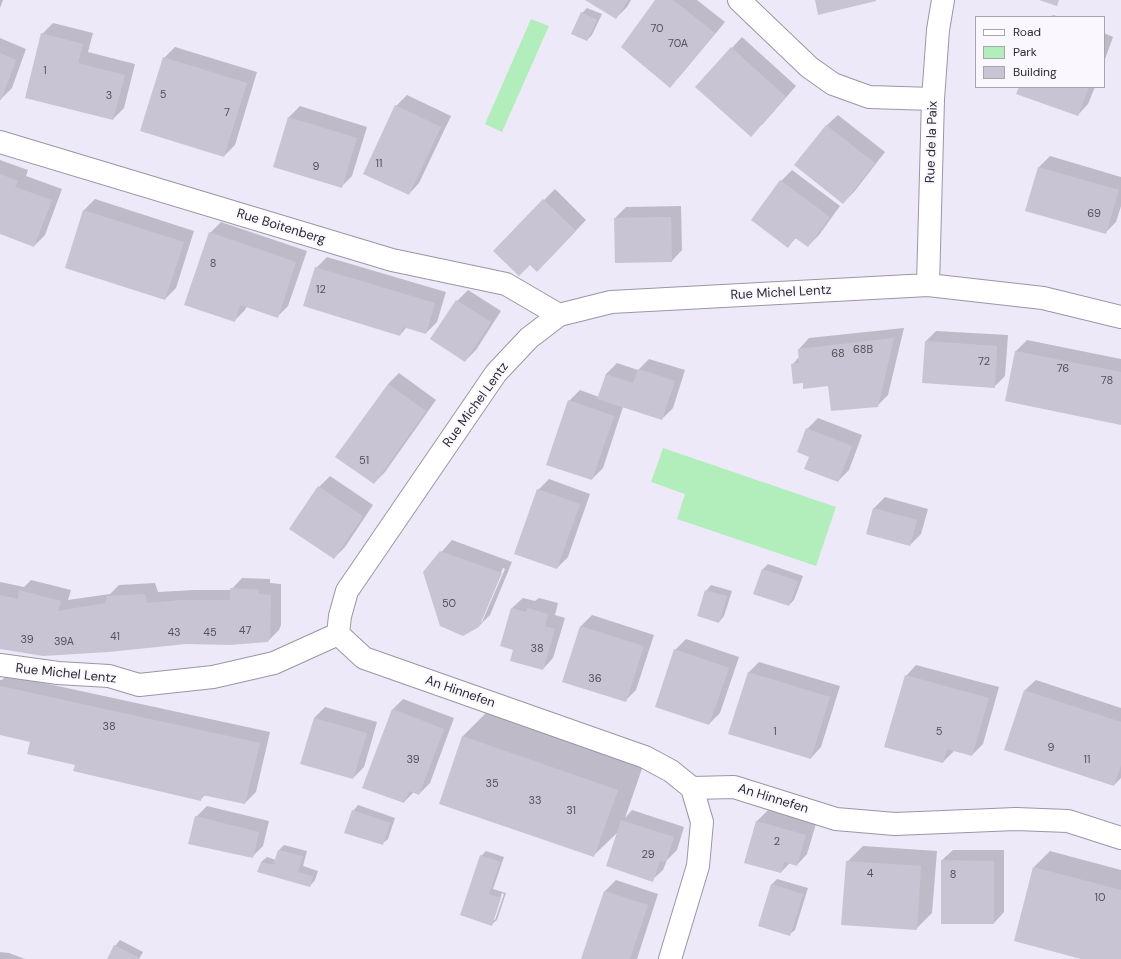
<!DOCTYPE html>
<html>
<head>
<meta charset="utf-8">
<style>
  body { margin:0 }
  #map { position:relative; width:1121px; height:959px; overflow:hidden; background:#eee9f9; font-family:"DM Sans",sans-serif }
  canvas { display:block }
  .legend { position:absolute; left:975px; top:16px; width:130px; height:72px; box-sizing:border-box; background:#faf8fe; border:1px solid #a8a6ac; margin:0; padding:5px 7px; list-style:none; font-size:12px; color:#2d2b31 }
  .legend li { display:flex; align-items:center; gap:8px; height:20px }
  .legend b { width:20px; border:1px solid #a8a6ac }
</style>
</head>
<body>
<div id="map">
<canvas width="1121" height="959"></canvas>
<ul class="legend">
<li><b style="height:5px;background:#fff"></b>Road</li>
<li><b style="height:11px;background:#b2eebb"></b>Park</li>
<li><b style="height:11px;background:#c9c4d3"></b>Building</li>
</ul>
</div>
<script>
const ctx = document.querySelector('canvas').getContext('2d');
ctx.lineJoin = 'round';
function fillPath(path, color) {
  ctx.fillStyle = color;
  ctx.fill(path, 'evenodd');
}
function shape(rows) {
  const path = new Path2D();
  for (const r of rows) {
    path.moveTo(r[0], r[1]);
    for (let i = 2; i < r.length; i += 2) path.lineTo(r[i], r[i + 1]);
  }
  return path;
}
function strokePath(path, color, width, dash) {
  ctx.strokeStyle = color;
  ctx.lineWidth = width;
  ctx.lineCap = dash ? 'butt' : 'round';
  ctx.setLineDash(dash || []);
  ctx.stroke(path);
}
function label(font, color, halo, rows, align = 'center') {
  ctx.font = font + ' "DM Sans",sans-serif';
  ctx.lineWidth = 4;
  ctx.setLineDash([]);
  ctx.textBaseline = 'middle';
  ctx.strokeStyle = halo;
  ctx.fillStyle = color;
  for (const [text, x, y, turn = 0] of rows) {
    ctx.save();
    ctx.translate(x, y);
    ctx.rotate((+turn || 0) * Math.PI / 180);
    ctx.textAlign = isNaN(turn) ? turn : align;
    if (halo) ctx.strokeText(text, 0, 0);
    ctx.fillText(text, 0, 0);
    ctx.restore();
  }
}
const green = shape([
  [531,19,549,26,502,132,485,124],
  [663,448,836,507,816,566,677,519,685,494,651,482]
]);
const shadow = shape([
  [0,0,3,0,0,8],
  [587,0,631,0,627,7,616,18],
  [657,0,697,0,725,22,680,76,669,87],
  [587,8,602,14,592,35,587,40,582,13],
  [1053,15,1060,17,1051,17],
  [53,23,93,33,88,52,135,64,124,108,113,119,42,34],
  [1104,33,1113,37,1104,62],
  [742,37,796,86,762,125,732,48],
  [0,38,26,49,12,88,1,99,0,99],
  [175,47,257,72,235,145,224,156,164,58],
  [1020,87,1095,87,1088,104,1078,115],
  [407,95,451,116,419,183,409,194,396,106],
  [300,106,367,127,352,176,341,187,289,117],
  [838,115,885,152,854,192,843,203,796,165,827,125],
  [1050,156,1121,177,1121,206,1116,222,1105,233,1039,167],
  [0,160,28,170,26,176,62,189,45,235,34,246,0,233],
  [792,170,840,206,819,235,808,246,797,237,788,246,781,181],
  [555,189,586,220,548,260,530,264,544,200],
  [95,199,194,231,176,288,165,299,66,267,84,210],
  [681,206,682,250,672,261,615,218,626,207],
  [221,222,307,251,288,306,277,317,247,306,245,310,235,320,210,233],
  [327,257,446,292,437,322,426,333,407,327,400,335,316,268],
  [468,290,501,311,476,350,465,361,457,301],
  [904,328,888,395,877,406,829,385,792,365,799,357,799,349,809,338],
  [936,331,1008,335,1005,376,994,387,925,342],
  [1027,340,1121,359,1121,424,1006,401,1016,351],
  [649,359,685,370,673,408,662,419,623,407,603,468,592,479,569,401,580,390,599,397,606,374,617,363,638,370],
  [399,373,436,400,385,472,374,483,388,384],
  [818,418,862,435,849,470,838,481,810,457,807,429],
  [330,476,373,505,345,547,334,558,319,487],
  [549,479,590,494,568,557,557,568,538,490],
  [885,497,928,509,921,534,910,545,867,534,874,508],
  [452,540,512,562,490,615,478,627,424,572],
  [503,568,505,569,482,622,480,622],
  [768,564,803,576,794,600,789,605,754,593,763,569],
  [242,578,270,579,270,583,281,584,281,625,279,630,268,641,0,648,0,582,24,587,31,580,71,590,68,600,110,594,119,585,155,583,158,592,194,590,231,590],
  [711,585,732,591,724,616,719,622,706,591],
  [523,598,535,601,539,598,558,603,555,615,565,618,553,658,543,669,512,608],
  [592,615,654,635,636,690,625,701,563,681,581,626],
  [686,639,739,657,720,713,709,724,675,650],
  [759,662,840,686,821,747,811,758,748,673],
  [916,665,999,687,983,744,972,755,954,751,943,762,906,676],
  [7,675,270,732,256,792,245,803,205,795,200,800,76,764,31,741,0,734,0,680,2,680],
  [1036,680,1121,708,1121,778,1114,785,1006,750,1025,690],
  [403,699,454,718,430,783,419,794,414,792,404,802,392,710],
  [325,707,377,722,364,767,353,778,314,718],
  [490,709,644,763,625,818,632,810,684,827,677,850,667,860,663,870,652,880,618,832,593,856,440,803,463,736],
  [358,805,395,818,388,839,382,844,353,811],
  [207,806,269,821,263,846,252,857,196,817],
  [768,810,816,824,807,854,797,865,790,863,781,872,745,862,757,821],
  [284,845,307,851,303,866,318,871,315,880,310,886,261,862,267,857,276,860,279,850],
  [863,846,937,851,932,913,916,929,847,862],
  [953,850,1004,850,1004,912,994,923,942,860],
  [486,851,504,857,493,889,506,893,497,920,491,925,481,856],
  [502,893,504,894,495,920,493,920],
  [1050,851,1121,870,1121,959,1084,959,1034,867],
  [777,879,808,888,795,930,789,935,759,926,772,884],
  [616,880,658,894,637,959,582,959,605,891],
  [120,940,143,952,139,959,108,959,115,946],
  [0,952,9,953,25,959,0,959]
]);
const building = shape([
  [585,0,628,0,616,19],
  [655,0,673,0,715,33,670,88,621,47],
  [815,0,876,0,876,1,818,15],
  [1039,0,1059,0,1057,6],
  [581,12,597,20,587,41,571,34],
  [41,33,83,44,78,63,125,75,113,120,25,98],
  [731,47,786,97,751,137,695,87],
  [0,53,16,60,1,100,0,100],
  [163,57,247,83,224,157,140,131],
  [1019,87,1089,87,1078,116,1016,94],
  [395,105,441,127,409,195,363,174],
  [288,117,357,138,342,188,273,167],
  [826,125,875,163,843,204,794,165],
  [1038,167,1119,190,1106,234,1025,211],
  [0,174,18,181,15,187,52,200,34,247,0,234],
  [780,180,830,217,808,247,795,238,788,248,751,220],
  [543,199,576,231,537,272,530,265,519,276,493,251],
  [83,210,184,242,165,300,65,268],
  [671,217,672,262,615,263,614,218],
  [209,232,296,262,278,318,240,305,235,322,184,305],
  [315,267,435,303,426,334,403,327,400,336,303,306],
  [456,300,491,322,465,362,430,339],
  [894,338,878,407,831,411,828,386,803,389,803,383,793,384,791,364,799,363,798,349],
  [925,341,997,346,995,388,922,383],
  [1015,351,1121,372,1121,425,1005,401],
  [638,369,675,381,662,420,597,399,606,374,633,383],
  [388,384,426,411,374,484,335,457],
  [568,400,614,416,592,480,546,465],
  [806,428,852,446,838,482,804,469,809,457,797,452],
  [318,486,363,516,334,559,289,529],
  [537,489,580,504,557,569,514,554],
  [873,508,917,520,910,546,866,534],
  [440,551,502,573,479,627,463,636,440,626,423,572],
  [762,569,798,581,789,606,753,594],
  [230,588,259,590,259,594,271,595,270,637,268,642,230,645,186,644,109,652,43,656,0,649,0,595,18,599,19,590,61,601,58,611,105,603,107,596,145,594,147,603,182,600,230,600],
  [705,590,727,596,719,623,697,616],
  [511,608,526,612,527,608,548,614,545,626,555,629,543,670,510,661,513,650,500,646],
  [580,626,644,646,626,702,562,682],
  [674,649,729,668,709,725,655,707],
  [748,672,830,697,811,759,728,734],
  [905,675,989,698,972,756,947,749,943,763,884,747],
  [0,686,260,743,245,804,202,795,201,801,73,771,75,765,27,754,30,742,0,735],
  [1024,690,1121,722,1121,765,1114,786,1004,750],
  [392,709,444,729,419,795,409,791,404,803,362,788],
  [314,718,367,733,353,779,300,764],
  [462,736,618,790,594,857,439,804],
  [352,810,390,823,383,845,344,833],
  [195,816,259,832,253,858,188,844],
  [621,820,674,837,666,862,660,861,653,882,606,866],
  [756,821,806,835,797,866,784,862,781,873,744,863],
  [278,850,303,856,298,872,313,876,310,887,257,872,261,862,273,865],
  [480,855,500,862,489,894,501,898,492,926,460,915],
  [941,860,994,861,994,924,941,924],
  [846,861,921,866,917,930,841,925],
  [1033,867,1121,890,1121,959,1081,959,1014,941],
  [771,884,803,894,790,936,758,926],
  [604,891,648,905,630,959,581,959],
  [114,945,138,957,137,959,107,959]
]);
const minor = shape([
  [739,0,809,67,833,84,869,97,933,99],
  [0,142,392,260,506,284,559,315],
  [928,285,933,99,938,30,943,0],
  [338,634,340,616,347,591,496,373,529,338,559,315,611,302,928,285,1043,298,1121,317],
  [338,634,364,658,645,757,671,771,692,788,734,787,836,819,895,824,1016,819,1068,821,1121,838],
  [0,665,58,673,109,676,139,685,213,677,274,663,338,634],
  [670,959,698,866,702,822,692,788]
]);
const numberNames = [
  ["70",657,29],
  ["70A",678,44],
  ["1",45,71],
  ["5",163,95],
  ["3",109,96],
  ["7",227,113],
  ["11",379,164],
  ["9",316,167],
  ["69",1094,214],
  ["8",213,264],
  ["12",321,290],
  ["68B",863,350],
  ["68",838,354],
  ["72",984,362],
  ["76",1063,369],
  ["78",1107,381],
  ["51",364,461],
  ["50",449,604],
  ["47",245,631],
  ["43",174,633],
  ["45",210,633],
  ["41",115,637],
  ["39",27,640],
  ["39A",64,642],
  ["38",537,649],
  ["36",595,679],
  ["38",109,727],
  ["1",775,732],
  ["5",939,732],
  ["9",1051,748],
  ["39",413,760],
  ["11",1087,760],
  ["35",492,784],
  ["33",535,801],
  ["31",571,811],
  ["2",777,842],
  ["29",648,855],
  ["4",870,874],
  ["8",953,875],
  ["10",1100,898]
];
const streetNames = [
  ["Rue de la Paix",932,142,-88],
  ["Rue Boitenberg",281,227,17],
  ["Rue Michel Lentz",781,293,-3],
  ["Rue Michel Lentz",476,405,-54],
  ["Rue Michel Lentz",66,674,6],
  ["An Hinnefen",460,692,19],
  ["An Hinnefen",773,799,17]
];
fillPath(green, '#b2eebb');
fillPath(shadow, '#0003');
fillPath(building, '#c9c4d3');
strokePath(minor, '#9a96a4', 24);
strokePath(minor, '#fff', 22);
label('11px', '#54515a', null, numberNames);
label('13px', '#2d2b31', '#faf8fe', streetNames);
</script>
</body>
</html>
